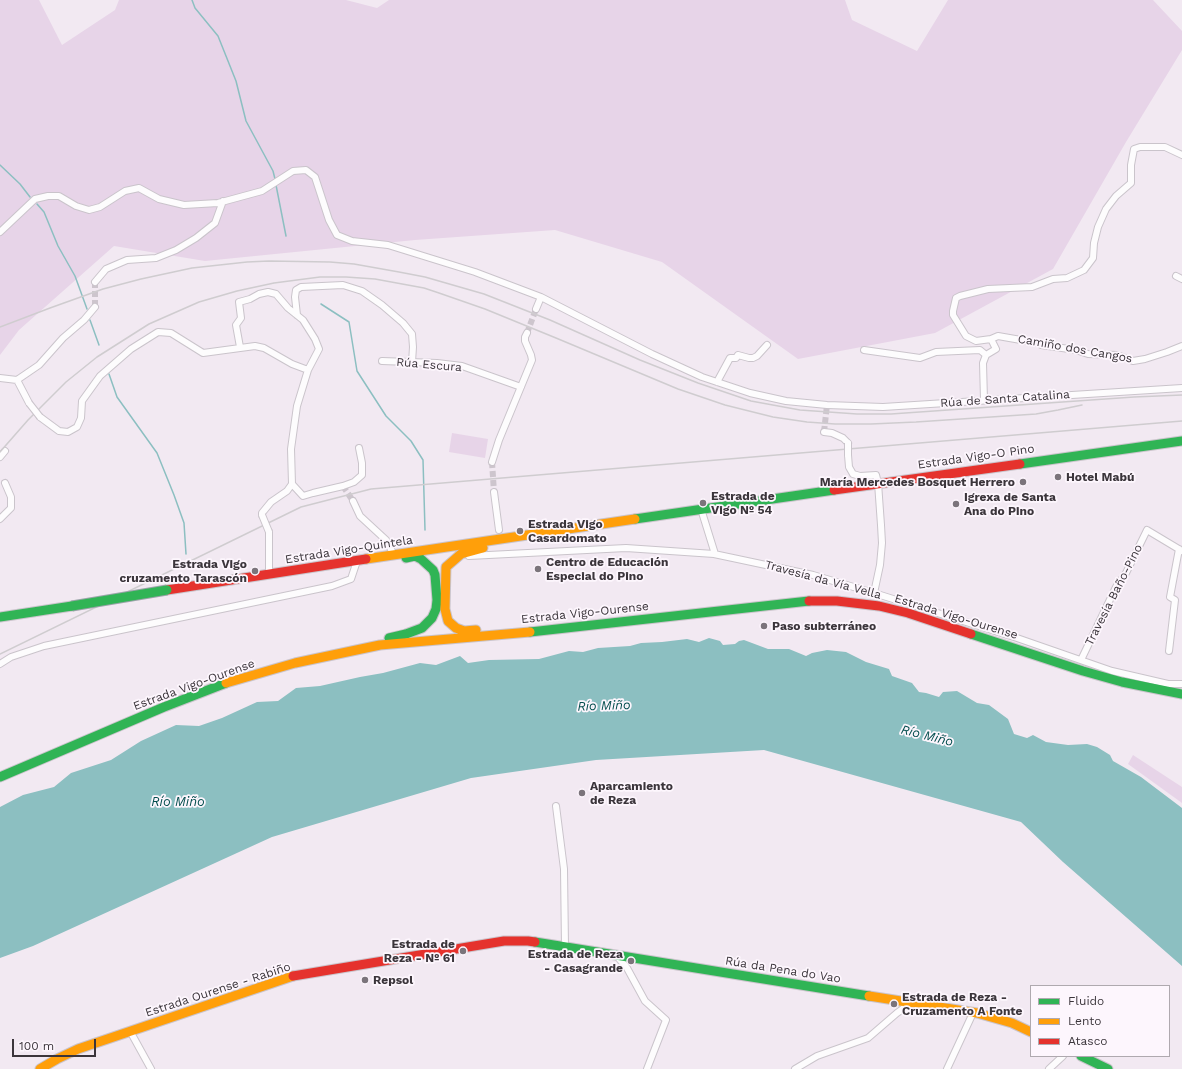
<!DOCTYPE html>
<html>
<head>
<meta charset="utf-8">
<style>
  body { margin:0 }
  #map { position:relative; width:1182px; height:1069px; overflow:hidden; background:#f2e9f2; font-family:"Work Sans",sans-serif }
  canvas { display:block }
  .legend { position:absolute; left:1030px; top:985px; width:140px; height:72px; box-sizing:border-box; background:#fdf6fd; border:1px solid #afa9af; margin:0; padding:5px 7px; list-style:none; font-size:12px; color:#3b353b }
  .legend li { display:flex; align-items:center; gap:8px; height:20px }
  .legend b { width:20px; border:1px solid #afa9af }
  .scale { position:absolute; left:12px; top:1039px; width:84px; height:18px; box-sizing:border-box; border:2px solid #3b353b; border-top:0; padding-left:5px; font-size:12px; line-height:14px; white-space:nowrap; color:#3b353b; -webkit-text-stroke:3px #fdf6fd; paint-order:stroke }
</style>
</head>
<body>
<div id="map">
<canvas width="1182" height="1069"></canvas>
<ul class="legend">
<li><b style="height:5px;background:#30b455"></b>Fluido</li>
<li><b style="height:5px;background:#ff9f0a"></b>Lento</li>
<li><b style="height:5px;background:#e5322d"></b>Atasco</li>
</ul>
<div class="scale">100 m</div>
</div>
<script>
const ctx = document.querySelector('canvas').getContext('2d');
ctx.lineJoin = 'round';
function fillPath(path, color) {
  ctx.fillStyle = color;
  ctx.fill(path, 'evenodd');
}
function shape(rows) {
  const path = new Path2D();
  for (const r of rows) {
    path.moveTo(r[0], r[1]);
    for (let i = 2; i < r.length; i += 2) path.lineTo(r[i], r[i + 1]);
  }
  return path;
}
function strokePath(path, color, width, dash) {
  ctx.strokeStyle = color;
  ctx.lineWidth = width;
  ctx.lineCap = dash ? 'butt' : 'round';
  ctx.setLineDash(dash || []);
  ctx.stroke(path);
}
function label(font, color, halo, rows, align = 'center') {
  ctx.font = font + ' "Work Sans",sans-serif';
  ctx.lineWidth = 3.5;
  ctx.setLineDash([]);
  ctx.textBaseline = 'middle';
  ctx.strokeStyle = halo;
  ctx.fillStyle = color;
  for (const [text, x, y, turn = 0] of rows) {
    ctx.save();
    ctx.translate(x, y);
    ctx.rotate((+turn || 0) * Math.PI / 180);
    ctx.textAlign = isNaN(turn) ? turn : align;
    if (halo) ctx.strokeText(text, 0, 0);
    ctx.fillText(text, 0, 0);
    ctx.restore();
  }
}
const green = shape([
  [0,0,39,0,62,45,115,10,119,0,346,0,377,8,389,0,845,0,852,20,917,51,948,0,1153,0,1182,31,1182,50,1126,142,1053,269,935,333,798,359,662,262,555,230,415,240,205,261,114,246,19,330,0,355],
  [452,433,488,439,485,458,449,452],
  [1133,755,1182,787,1182,803,1128,764]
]);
const water = shape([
  [709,638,720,641,723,645,735,644,739,641,744,640,768,649,789,649,806,656,812,653,827,650,846,652,866,662,889,669,892,676,912,683,919,692,926,693,939,697,943,692,957,691,977,703,989,705,1008,719,1014,734,1027,738,1033,735,1046,742,1068,745,1087,744,1097,747,1110,755,1113,761,1141,777,1182,808,1182,966,1063,862,1021,822,764,750,596,760,471,778,272,837,33,946,0,958,0,807,23,795,54,787,71,773,111,760,141,741,176,725,199,726,222,718,257,702,278,701,296,688,320,686,360,677,383,673,420,663,436,665,460,656,468,663,489,660,539,659,569,651,583,652,598,648,630,646,641,643,662,642,687,639,699,642]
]);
const stream = shape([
  [192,0,195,8,218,36,236,81,246,121,273,171,275,179],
  [0,165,20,184,30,197],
  [276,185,286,236],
  [37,204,44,212,58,246,75,276,87,309],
  [321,304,349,322,357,371,386,416,411,441,423,460,425,530],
  [90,320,99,345],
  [109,374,117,397,157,453,174,495,184,523,186,554]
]);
const streetTunnel = shape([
  [95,282,95,307],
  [527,333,536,309],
  [824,432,827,405],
  [492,462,494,492],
  [343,486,353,501]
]);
const street = shape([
  [1182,155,1165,147,1140,147,1134,149,1131,165,1131,183,1116,196,1106,209,1098,227,1094,243,1093,258,1084,270,1067,278,1053,279,1032,287,988,289,960,296,956,298,953,311,953,315,966,336,976,341,991,339,998,336,1038,343,1041,345,1076,350,1088,354,1117,355,1133,361,1145,359,1167,352,1182,346],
  [0,232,35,199,48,196,59,196,76,206,89,210,100,207,125,191,139,188,159,199,184,205,218,203,262,191,293,171,306,170,315,177,329,220,337,235,352,241,388,245,475,272,541,297,652,354,702,377,750,393,786,401,827,405,883,407,1182,388],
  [1176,276,1182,279],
  [95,282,106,269,127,260,156,258,176,250,196,238,215,223,223,201],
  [536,309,541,297],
  [297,315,295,297,296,290,301,287,343,285,362,291,382,305,403,323,412,334,413,347,412,362],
  [240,347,236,325,241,318,239,302,250,299,259,294,268,292,276,294,288,308,303,320,315,339,319,349,308,370,297,406,291,449,292,484,287,491,271,502,262,513,262,515],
  [864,350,920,358,936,352,980,350,986,355],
  [382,361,437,363,462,366,521,387],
  [0,378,17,380,39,365,63,338,84,320,95,307],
  [17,380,29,403],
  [717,382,730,358,736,358,738,355,749,358,753,358,757,356,767,345],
  [984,400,983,363,986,355,996,349,991,339],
  [40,417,59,431,68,432,77,427,81,418,82,401,100,376,131,349,158,332,171,333,203,353,255,346,264,348,292,364,308,370],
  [824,432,832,433,843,438,848,443],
  [848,455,849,467,853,474,860,476,876,475,878,483,881,525,882,543,880,565,874,593],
  [0,457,5,451],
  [492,462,499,440,532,360,531,355,525,341,525,337,527,333],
  [292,484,303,496,313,493,343,486,354,482,362,475,362,463,359,448],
  [494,492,499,530],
  [353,501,360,516,386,540,394,555],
  [701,509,715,554],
  [0,519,11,508,11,497,5,483],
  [469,556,626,548,714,554,813,575,874,593,1017,638,1112,671,1168,684,1182,684],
  [269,574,269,532],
  [1169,651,1175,600,1170,597,1179,549],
  [1081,660,1116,587,1126,573,1147,530,1182,551],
  [0,664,11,657,44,646,332,586,351,579,357,561],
  [556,806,564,869,565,947],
  [616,955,627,968,645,1001,666,1020,647,1069],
  [130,1031,151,1069],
  [795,1069,817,1056,868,1038,897,1013,911,1003],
  [947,1069,973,1013],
  [1049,1069,1063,1056]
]);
const fast = shape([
  [1020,464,1182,441],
  [635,519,834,490],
  [0,617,72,606],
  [530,632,809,601],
  [971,634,1083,671,1122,682,1182,694],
  [389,638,406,634,422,628,432,618,436,609,437,600,435,575,433,570,421,559,415,556,406,558],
  [0,777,164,707,226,683],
  [535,942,869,996],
  [1081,1056,1108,1069]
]);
const slow = shape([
  [366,559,635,519],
  [476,630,464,631,456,628,448,621,445,609,446,567,461,554,483,548],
  [226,683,295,663,380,645,530,632],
  [869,996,977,1013,1012,1023,1031,1032],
  [40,1069,57,1059,78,1049,293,976]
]);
const jam = shape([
  [834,490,1020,464],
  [167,590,366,559],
  [809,601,837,601,879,606,908,613,971,634],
  [293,976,504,941,528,941,535,942]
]);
const rail = shape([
  [0,327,50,308,103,289,141,279,192,268,247,262,269,261,330,262,354,264,399,272,425,277,484,294,550,320,640,360,698,383,751,401,800,410,857,414,891,414,1134,397,1182,395],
  [0,452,28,420,66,382,97,357,149,324,199,302,237,291,274,283,320,277,346,277,375,279,424,288,439,293,485,309,556,338,678,389,725,405,773,417,807,422,835,424,871,424,916,422,1036,414,1058,410,1082,405],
  [0,654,301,507,371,489,1182,421]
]);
const streetBridge = shape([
  [29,403,40,417],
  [848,443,848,455],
  [262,515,269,532]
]);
const fastBridge = shape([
  [72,606,167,590]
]);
const markers = [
  [1058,477,4,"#7b747b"],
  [1023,482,4,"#7b747b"],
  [703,503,4,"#7b747b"],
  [956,504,4,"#7b747b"],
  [520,531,4,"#7b747b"],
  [538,569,4,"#7b747b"],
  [255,571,4,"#7b747b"],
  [764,626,4,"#7b747b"],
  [582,793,4,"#7b747b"],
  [463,951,4,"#7b747b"],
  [631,961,4,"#7b747b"],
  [365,980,4,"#7b747b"],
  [894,1004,4,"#7b747b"]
];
const streetNames = [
  ["Camiño dos Cangos",1075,349,10],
  ["Rúa Escura",429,365,5],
  ["Rúa de Santa Catalina",1005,399,-4],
  ["Estrada Vigo-O Pino",976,457,-8],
  ["Estrada Vigo-Quintela",349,550,-9],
  ["Travesía da Vía Vella",823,580,15],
  ["Travesía Baño-Pino",1114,595,-63],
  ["Estrada Vigo-Ourense",585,613,-6],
  ["Estrada Vigo-Ourense",956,617,17],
  ["Estrada Vigo-Ourense",194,685,-20],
  ["Rúa da Pena do Vao",783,970,9],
  ["Estrada Ourense - Rabiño",218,990,-18]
];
const poiNames = [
  ["Hotel Mabú",1066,477],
  ["María Mercedes Bosquet Herrero",1015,482,"right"],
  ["Estrada de",711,496],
  ["Vigo Nº 54",711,510],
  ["Igrexa de Santa",964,497],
  ["Ana do Pino",964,511],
  ["Estrada Vigo",528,524],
  ["Casardomato",528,538],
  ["Centro de Educación",546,562],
  ["Especial do Pino",546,576],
  ["Estrada Vigo",247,564,"right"],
  ["cruzamento Tarascón",247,578,"right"],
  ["Paso subterráneo",772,626],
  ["Aparcamiento",590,786],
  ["de Reza",590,800],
  ["Estrada de",455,944,"right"],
  ["Reza - Nº 61",455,958,"right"],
  ["Estrada de Reza",623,954,"right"],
  ["- Casagrande",623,968,"right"],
  ["Repsol",373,980],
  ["Estrada de Reza -",902,997],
  ["Cruzamento A Fonte",902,1011]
];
const waterNames = [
  ["Río Miño",604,706,-2],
  ["Río Miño",927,736,14],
  ["Río Miño",178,802]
];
fillPath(green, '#e7d4e8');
fillPath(water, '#8cbfc1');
strokePath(stream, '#8cbfc1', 1.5);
strokePath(streetTunnel, '#cdc5cd', 6, [6, 3]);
strokePath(street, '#cac4cb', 8);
strokePath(fast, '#cac4cb', 11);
strokePath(slow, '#cac4cb', 11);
strokePath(jam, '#cac4cb', 11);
strokePath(street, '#fdfcfd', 6);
strokePath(fast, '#30b455', 9);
strokePath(slow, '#ff9f0a', 9);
strokePath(jam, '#e5322d', 9);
strokePath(rail, '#cfcccf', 1.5);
strokePath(streetBridge, '#cac4cb', 8, []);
strokePath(fastBridge, '#9aa4a8', 11, []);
strokePath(streetBridge, '#fdfcfd', 6);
strokePath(fastBridge, '#30b455', 9);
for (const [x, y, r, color] of markers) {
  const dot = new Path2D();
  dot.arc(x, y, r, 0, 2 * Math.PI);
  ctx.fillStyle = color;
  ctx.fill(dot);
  strokePath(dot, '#fdf6fd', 1.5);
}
label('12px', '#3b353b', '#fdf6fd', streetNames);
label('bold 12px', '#3b353b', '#fdf6fd', poiNames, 'left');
label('italic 13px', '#044e4e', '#fdf6fd', waterNames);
</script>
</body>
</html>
